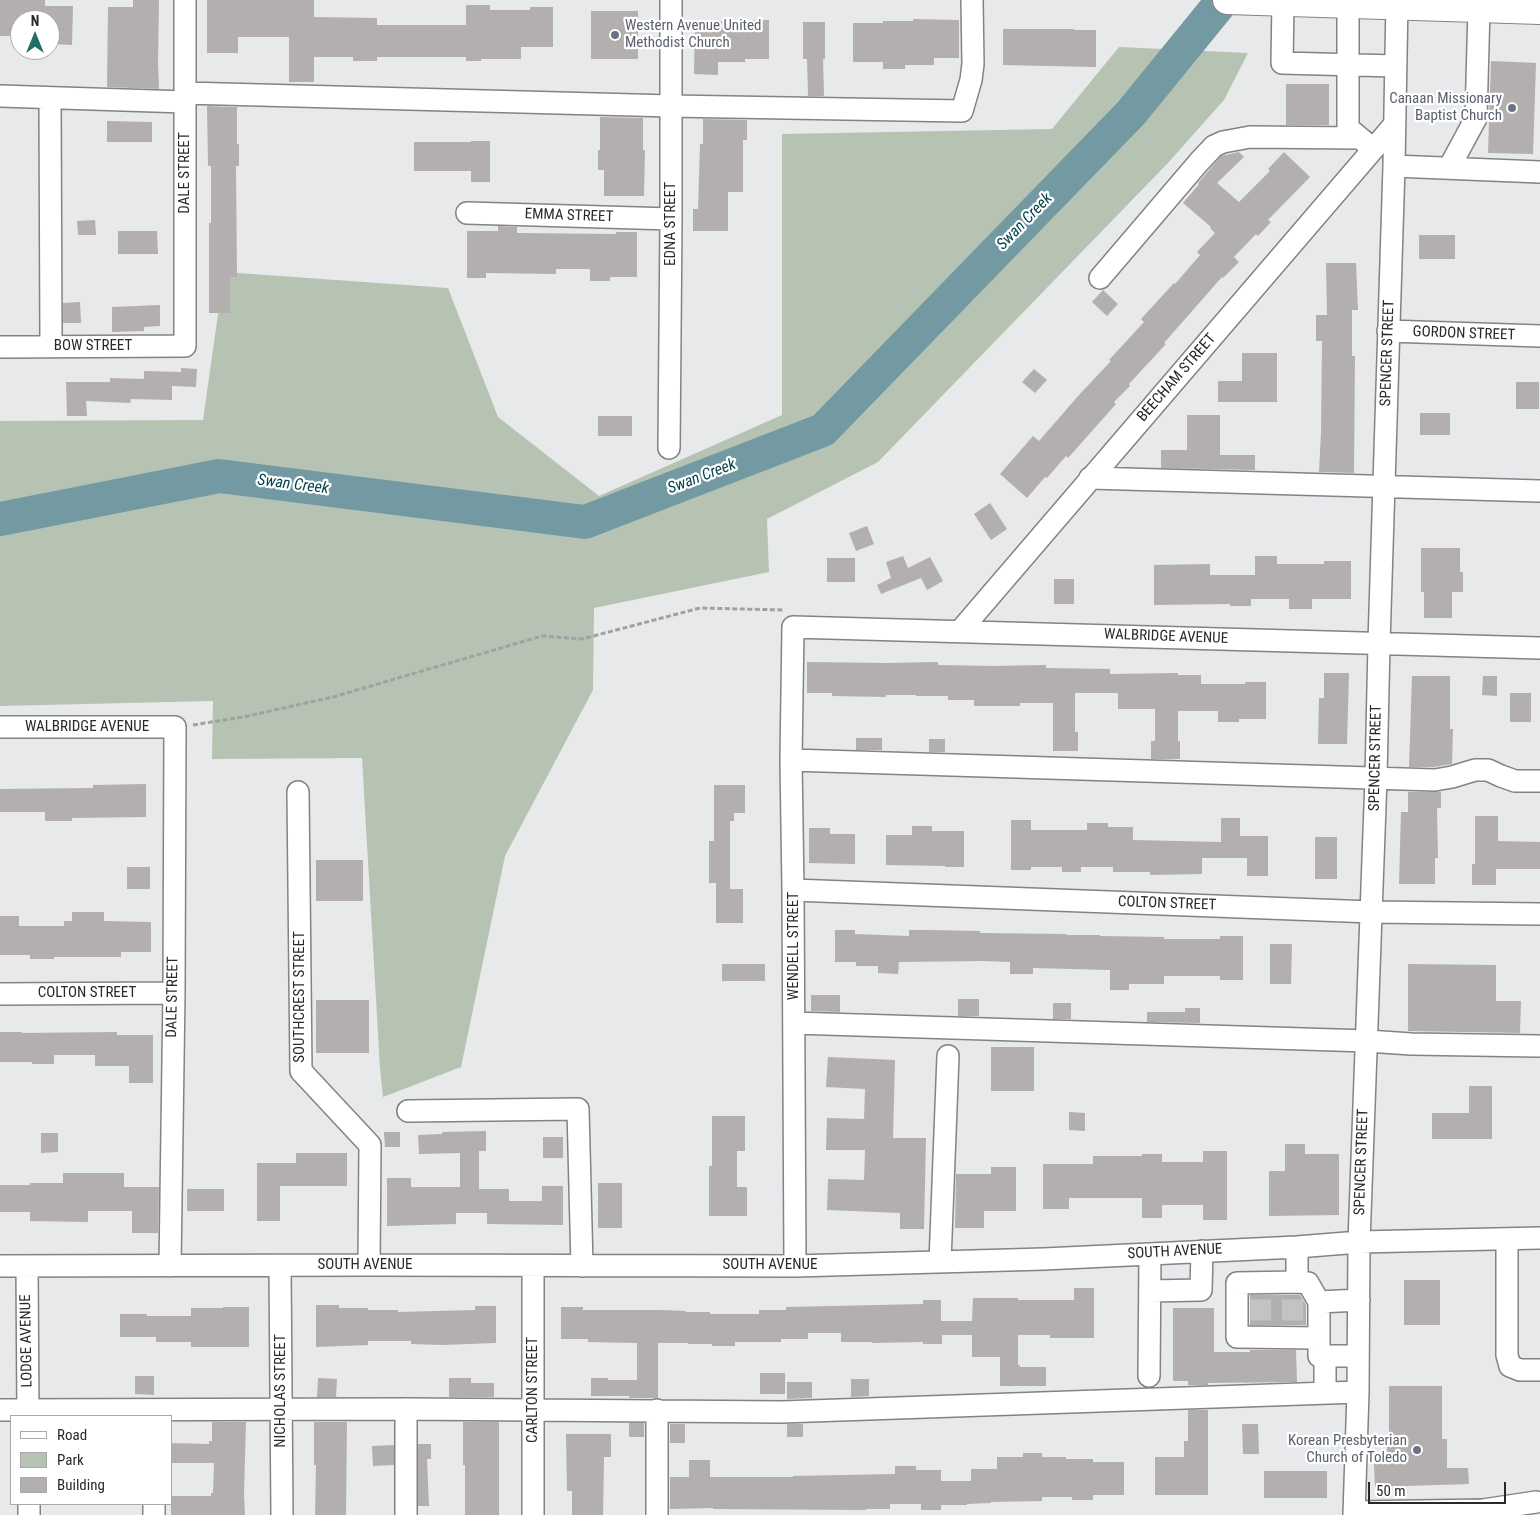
<!DOCTYPE html>
<html>
<head>
<meta charset="utf-8">
<style>
  body { margin:0 }
  #map { position:relative; width:1540px; height:1515px; overflow:hidden; background:#e7e9eb; font-family:"Roboto Condensed",sans-serif }
  canvas { display:block }
  .legend { position:absolute; left:10px; top:1415px; width:162px; height:90px; box-sizing:border-box; background:#fff; border:1px solid #a9a9a9; margin:0; padding:6px 9px; list-style:none; font-size:15px; color:#282929 }
  .legend li { display:flex; align-items:center; gap:10px; height:25px }
  .legend b { width:25px; border:1px solid #a9a9a9 }
  .north { position:absolute; left:10px; top:10px; width:50px; height:50px; box-sizing:border-box; background:#fff; border:1px solid #a9a9a9; border-radius:50%; rotate:0deg; font-size:14px; font-weight:700; line-height:20px; text-align:center; color:#282929 }
  .north::after { content:''; display:block; margin:auto; width:18px; height:22px; background:#246e67; clip-path:polygon(50% 0,100% 100%,50% 72%,0 100%) }
  .scale { position:absolute; left:1368px; top:1482px; width:138px; height:22px; box-sizing:border-box; border:2px solid #282929; border-top:0; padding-left:6px; font-size:15px; line-height:18px; white-space:nowrap; color:#282929; -webkit-text-stroke:4px #fff; paint-order:stroke }
</style>
</head>
<body>
<div id="map">
<canvas width="1540" height="1515"></canvas>
<ul class="legend">
<li><b style="height:6px;background:#fff"></b>Road</li>
<li><b style="height:14px;background:#b6c3b2"></b>Park</li>
<li><b style="height:14px;background:#b2afae"></b>Building</li>
</ul>
<div class="north">N</div>
<div class="scale">50 m</div>
</div>
<script>
const ctx = document.querySelector('canvas').getContext('2d');
ctx.lineJoin = 'round';
function fillPath(path, color) {
  ctx.fillStyle = color;
  ctx.fill(path, 'evenodd');
}
function shape(rows) {
  const path = new Path2D();
  for (const r of rows) {
    path.moveTo(r[0], r[1]);
    for (let i = 2; i < r.length; i += 2) path.lineTo(r[i], r[i + 1]);
  }
  return path;
}
function strokePath(path, color, width, dash) {
  ctx.strokeStyle = color;
  ctx.lineWidth = width;
  ctx.lineCap = dash ? 'butt' : 'round';
  ctx.setLineDash(dash || []);
  ctx.stroke(path);
}
function label(font, color, halo, rows, align = 'center') {
  ctx.font = font + ' "Roboto Condensed",sans-serif';
  ctx.lineWidth = 4.5;
  ctx.setLineDash([]);
  ctx.textBaseline = 'middle';
  ctx.strokeStyle = halo;
  ctx.fillStyle = color;
  for (const [text, x, y, turn = 0] of rows) {
    ctx.save();
    ctx.translate(x, y);
    ctx.rotate((+turn || 0) * Math.PI / 180);
    ctx.textAlign = isNaN(turn) ? turn : align;
    if (halo) ctx.strokeText(text, 0, 0);
    ctx.fillText(text, 0, 0);
    ctx.restore();
  }
}
const green = shape([
  [1119,47,1248,53,1224,100,1167,164,878,462,767,519,769,572,594,608,593,690,505,856,461,1067,383,1097,380,1068,362,758,212,759,213,701,0,706,0,421,203,420,224,272,448,288,498,417,599,496,782,415,782,134,1052,129]
]);
const river = shape([
  [0,519,219,476,585,522,823,430,1131,113,1223,0]
]);
const building = shape([
  [0,0,45,0,45,6,73,6,72,45,53,44,54,20,19,20,19,36,0,36],
  [133,0,159,0,158,63,159,89,107,87,108,7,133,7],
  [207,0,314,0,314,17,377,18,377,25,466,25,466,5,490,5,490,10,530,10,530,7,553,7,553,47,521,47,521,59,481,59,481,61,466,61,466,57,377,57,377,61,353,61,353,57,314,57,314,82,289,82,289,37,238,37,238,53,207,53],
  [591,11,638,11,638,59,591,59],
  [913,19,959,20,959,58,934,58,934,65,905,65,905,69,883,69,883,62,853,62,853,23,883,23,883,21,913,21],
  [695,20,747,22,747,20,769,20,769,59,745,59,745,62,718,62,718,75,694,74],
  [803,22,825,22,825,59,823,59,824,96,808,96,807,59,803,59],
  [1003,29,1074,29,1074,30,1096,30,1096,67,1003,65],
  [1491,61,1536,63,1533,154,1488,153],
  [1286,84,1329,84,1329,125,1286,125],
  [207,106,237,107,237,144,239,144,239,166,236,166,237,277,230,277,230,313,209,313,209,223,211,223,211,166,208,166],
  [600,117,643,118,643,150,645,150,644,196,604,196,604,170,598,170,598,150,600,150],
  [703,119,747,120,747,140,743,140,743,192,728,192,728,231,693,231,693,209,698,209,700,144,703,144],
  [107,121,152,122,152,142,107,142],
  [471,141,490,141,490,182,471,182,471,171,414,171,414,142,471,142],
  [1239,152,1244,157,1217,183,1239,202,1270,171,1268,169,1284,152,1310,177,1268,220,1271,222,1258,236,1256,234,1234,257,1239,262,1223,278,1222,277,1164,343,1166,344,1129,384,1130,386,1114,402,1116,404,1068,458,1066,456,1047,478,1045,477,1027,498,1000,474,1033,436,1039,441,1078,396,1111,361,1109,360,1144,322,1141,319,1174,283,1175,284,1200,255,1197,252,1215,233,1210,228,1211,227,1183,203,1199,184,1198,183,1221,156],
  [95,220,96,235,78,235,77,221],
  [498,226,517,227,517,233,616,234,616,232,637,232,637,277,610,277,610,281,590,281,590,269,556,269,556,274,486,273,486,278,467,278,467,231,498,231],
  [118,231,157,231,158,254,118,254],
  [1419,235,1455,235,1455,259,1419,259],
  [1326,263,1356,263,1358,310,1352,310,1352,356,1355,356,1354,473,1319,472,1321,433,1322,341,1316,341,1316,315,1327,315],
  [1103,290,1118,304,1107,316,1092,302],
  [80,302,81,323,63,323,63,303],
  [160,305,160,326,144,327,144,331,112,332,112,307],
  [1242,353,1277,353,1277,402,1218,402,1218,381,1242,381],
  [181,368,197,369,196,387,172,386,172,400,131,399,130,403,86,401,87,416,67,416,66,382,110,382,110,378,144,379,144,371,181,372],
  [1034,369,1047,380,1035,393,1022,382],
  [1516,382,1539,382,1539,409,1516,409],
  [1420,413,1450,413,1450,435,1420,435],
  [1187,415,1220,415,1220,455,1255,455,1255,470,1161,468,1161,450,1187,450],
  [598,416,632,416,632,436,598,436],
  [990,503,1007,529,991,540,974,514],
  [867,526,874,544,856,551,849,533],
  [1421,548,1460,548,1460,572,1463,572,1463,592,1452,592,1452,618,1424,618,1424,592,1421,592],
  [903,556,908,568,930,557,943,581,927,590,921,578,881,594,877,585,891,578,886,562],
  [1255,556,1277,556,1277,564,1324,564,1324,561,1351,561,1351,599,1312,599,1312,609,1289,609,1289,599,1251,599,1251,606,1230,606,1230,604,1154,605,1154,565,1210,564,1210,575,1255,575],
  [827,558,855,558,855,582,827,582],
  [1054,579,1074,579,1074,604,1054,604],
  [807,662,886,663,938,662,938,665,995,666,1046,665,1046,668,1110,669,1110,674,1178,673,1178,675,1201,675,1201,684,1245,684,1245,682,1266,682,1266,719,1239,719,1239,722,1218,722,1218,711,1178,711,1178,741,1180,741,1180,759,1151,759,1151,741,1155,741,1155,709,1118,709,1118,693,1075,693,1075,732,1078,732,1078,751,1053,751,1053,703,1020,703,1020,706,974,706,974,700,948,700,948,696,916,696,916,695,886,695,886,697,832,696,832,693,807,693],
  [1324,673,1349,673,1347,744,1318,744,1319,698,1324,698],
  [1412,676,1450,676,1450,729,1453,729,1452,764,1434,767,1409,767],
  [1483,676,1497,676,1497,696,1482,695],
  [1510,693,1531,693,1531,722,1510,722],
  [856,738,882,738,882,750,856,750],
  [929,739,945,739,945,752,929,752],
  [146,784,146,817,72,818,72,821,45,821,45,812,0,812,0,789,93,788,93,785],
  [714,785,745,785,745,813,734,813,734,821,730,821,730,889,743,889,743,923,716,923,716,883,709,883,709,841,714,841],
  [1408,792,1441,792,1441,808,1437,808,1438,858,1435,858,1435,884,1399,884,1401,812,1408,812],
  [1475,816,1498,816,1498,841,1540,842,1540,869,1496,869,1496,885,1472,885,1472,864,1475,864],
  [1221,818,1240,818,1240,836,1268,836,1268,876,1247,876,1247,858,1202,858,1202,874,1150,875,1150,872,1113,872,1113,867,1081,867,1081,872,1062,872,1062,867,1031,867,1031,870,1011,870,1011,820,1031,820,1031,830,1087,830,1087,823,1108,823,1108,827,1133,827,1133,840,1221,842],
  [912,826,932,826,932,831,964,831,964,867,945,867,945,866,886,865,886,835,912,835],
  [809,828,830,828,830,834,855,834,855,864,809,863],
  [1315,837,1337,837,1337,879,1315,879],
  [316,860,363,860,363,901,316,901],
  [127,867,150,867,150,889,127,889],
  [72,912,104,912,104,921,151,922,151,952,121,952,121,957,54,957,54,959,30,959,30,955,0,955,0,916,19,916,19,926,64,926,64,921,72,921],
  [835,930,855,930,855,934,909,936,909,930,929,930,980,931,980,933,1066,934,1066,935,1100,935,1100,936,1164,937,1164,939,1220,939,1220,936,1243,936,1243,980,1220,980,1220,976,1164,976,1164,984,1129,984,1129,990,1110,990,1110,970,1033,968,1033,974,1010,974,1010,962,984,961,899,962,898,974,878,973,878,966,856,966,856,962,835,962],
  [1270,944,1292,944,1291,984,1270,984],
  [722,964,765,964,765,981,722,981],
  [1408,964,1496,965,1496,1001,1521,1001,1520,1033,1408,1031],
  [811,995,840,995,840,1012,811,1011],
  [958,999,979,999,979,1016,958,1016],
  [316,1000,369,1000,369,1053,316,1053],
  [1053,1003,1071,1003,1071,1019,1053,1019],
  [1185,1008,1200,1008,1200,1023,1147,1022,1147,1012,1185,1012],
  [0,1032,22,1032,22,1033,117,1032,117,1035,153,1035,153,1083,129,1083,129,1066,95,1066,95,1055,54,1055,54,1064,32,1064,32,1062,0,1062],
  [991,1047,1034,1047,1034,1091,991,1091],
  [828,1057,895,1060,893,1138,926,1138,924,1229,900,1229,900,1213,827,1210,828,1179,864,1180,865,1150,826,1150,827,1118,864,1119,865,1089,826,1087],
  [1469,1086,1492,1086,1492,1139,1432,1139,1432,1113,1469,1113],
  [1069,1112,1085,1113,1085,1131,1069,1130],
  [712,1116,745,1116,745,1151,737,1151,737,1187,747,1187,747,1216,709,1216,709,1166,712,1166],
  [486,1131,486,1151,479,1151,479,1189,509,1189,509,1201,542,1201,542,1186,563,1186,563,1225,487,1224,487,1213,456,1213,456,1224,387,1226,387,1178,411,1178,411,1187,460,1187,460,1153,419,1154,418,1135,442,1134,442,1132],
  [384,1132,400,1132,400,1147,385,1147],
  [41,1133,58,1133,58,1152,41,1153],
  [543,1137,563,1137,563,1158,543,1158],
  [1285,1144,1305,1144,1305,1154,1339,1154,1339,1215,1269,1216,1269,1171,1285,1171],
  [1203,1151,1227,1151,1227,1220,1203,1220,1203,1205,1162,1205,1162,1218,1142,1218,1142,1198,1069,1198,1069,1209,1043,1209,1043,1164,1093,1164,1093,1156,1142,1156,1142,1154,1162,1154,1162,1162,1203,1162],
  [296,1153,347,1153,347,1186,280,1186,280,1221,257,1221,257,1163,296,1163],
  [991,1167,1016,1167,1016,1211,984,1211,984,1228,955,1228,956,1174,991,1174],
  [63,1173,124,1173,124,1187,159,1187,158,1233,132,1233,132,1211,88,1211,88,1222,30,1221,30,1212,0,1212,0,1185,30,1185,30,1183,63,1183],
  [598,1183,622,1183,622,1228,598,1228],
  [187,1189,224,1189,224,1211,187,1211],
  [1404,1280,1440,1280,1440,1325,1404,1325],
  [1074,1288,1094,1288,1094,1338,1050,1338,1050,1335,1018,1335,1018,1365,1020,1365,1020,1367,1046,1367,1046,1386,1000,1386,1000,1357,972,1357,972,1335,942,1335,942,1344,923,1344,923,1342,872,1343,872,1342,841,1342,841,1333,808,1333,808,1339,781,1339,781,1342,735,1342,735,1346,712,1346,712,1344,688,1344,688,1343,658,1343,658,1398,629,1398,629,1396,591,1396,591,1378,608,1378,608,1380,637,1380,637,1343,588,1342,588,1339,561,1339,561,1307,583,1307,583,1310,661,1310,686,1311,686,1312,710,1312,710,1314,759,1314,759,1310,786,1310,786,1307,923,1304,923,1300,941,1300,941,1321,972,1321,973,1298,1018,1298,1018,1300,1074,1300],
  [1250,1295,1300,1295,1306,1305,1306,1325,1250,1325],
  [316,1305,339,1305,339,1308,368,1308,368,1310,398,1310,398,1312,475,1310,475,1306,496,1306,496,1343,442,1345,411,1344,411,1341,368,1341,368,1345,316,1347],
  [223,1307,249,1307,249,1347,191,1347,191,1342,156,1342,156,1337,120,1337,120,1314,147,1314,147,1316,191,1316,191,1308,223,1308],
  [1173,1308,1214,1308,1214,1352,1250,1352,1250,1350,1296,1350,1297,1382,1208,1383,1208,1385,1188,1385,1188,1381,1173,1381],
  [760,1373,785,1373,785,1394,760,1394],
  [135,1376,154,1376,154,1395,135,1394],
  [318,1378,337,1379,336,1397,317,1397],
  [449,1378,471,1378,471,1383,494,1383,494,1397,449,1397],
  [851,1379,869,1379,869,1396,851,1397],
  [787,1382,812,1382,812,1398,787,1399],
  [1389,1386,1442,1386,1442,1439,1447,1439,1447,1468,1468,1468,1469,1484,1375,1487,1374,1464,1387,1464,1387,1439,1389,1439],
  [1188,1410,1208,1410,1208,1495,1155,1495,1155,1457,1184,1457,1184,1441,1188,1441],
  [212,1422,246,1422,244,1493,245,1515,171,1515,171,1496,211,1496,211,1493,213,1493,214,1463,171,1463,171,1443,209,1444,209,1441,212,1441],
  [314,1422,347,1422,346,1515,315,1515,316,1465,314,1465],
  [463,1422,499,1422,499,1515,465,1515,465,1465,463,1465],
  [629,1423,644,1423,644,1437,629,1437],
  [670,1424,685,1424,685,1443,670,1443],
  [787,1424,803,1424,803,1437,787,1437],
  [1242,1424,1258,1424,1259,1454,1243,1454],
  [566,1434,611,1434,611,1457,604,1457,603,1515,572,1515,572,1491,567,1491],
  [418,1444,431,1444,431,1459,427,1459,429,1506,418,1506],
  [394,1445,394,1465,373,1466,372,1446],
  [1023,1453,1042,1453,1042,1457,1066,1457,1066,1459,1093,1459,1093,1462,1124,1462,1124,1495,1093,1495,1093,1500,1072,1500,1072,1497,1042,1497,1042,1501,991,1502,991,1503,967,1504,967,1505,941,1505,941,1510,921,1510,921,1504,890,1504,890,1509,866,1509,866,1510,713,1509,713,1508,670,1509,670,1477,689,1477,689,1460,710,1460,710,1477,793,1477,793,1476,895,1474,895,1466,916,1466,916,1470,941,1470,941,1481,971,1481,971,1469,997,1469,997,1457,1023,1457],
  [1264,1471,1327,1471,1327,1498,1264,1498]
]);
const minorTunnel = shape([
  [1250,1310,1307,1310]
]);
const path = shape([
  [193,725,243,717,333,697,542,636,582,639,700,608,783,610]
]);
const minor = shape([
  [1283,2,1282,63,1395,66],
  [1348,4,1348,128,1366,143],
  [185,93,671,106,962,111,971,80,973,64,972,0],
  [0,96,185,102],
  [50,98,51,346],
  [1394,166,1540,172],
  [1449,168,1476,118,1479,8],
  [467,213,671,219],
  [1100,278,1199,162,1214,146,1223,142,1250,137,1359,138],
  [1388,331,1540,336],
  [0,347,185,346,185,0],
  [669,448,671,219,671,0],
  [1090,478,1540,491],
  [960,631,1394,125],
  [0,727,175,727,174,993,170,1266],
  [791,760,1435,780,1452,777,1475,770,1488,770,1501,776,1515,781,1540,781],
  [298,792,301,1071,370,1145,369,1265],
  [793,890,1372,912,1540,914],
  [0,994,174,993],
  [794,1023,1367,1041,1411,1044,1538,1046],
  [408,1111,578,1109,582,1266],
  [1507,1239,1507,1355,1510,1366,1520,1370,1540,1370],
  [1297,1247,1297,1282],
  [940,1262,948,1056],
  [0,1266,369,1265,795,1266,1044,1259,1297,1247,1359,1242,1540,1238],
  [27,1266,28,1416],
  [280,1266,282,1515],
  [533,1266,533,1515],
  [795,1266,793,890,791,760,793,627,1540,648],
  [1150,1291,1201,1290,1202,1251],
  [1319,1302,1308,1283,1297,1282,1237,1283,1237,1337,1319,1338],
  [1358,1356,1319,1356,1319,1302,1359,1300],
  [1149,1376,1150,1254],
  [1325,1393,1325,1356],
  [406,1409,406,1515],
  [0,1410,406,1409,782,1412,1358,1392],
  [657,1410,657,1515],
  [29,1504,29,1515],
  [154,1504,154,1515],
  [1354,1512,1483,1510,1536,1502],
  [1354,1515,1358,1392,1359,1242,1376,778,1379,643,1394,166,1397,0]
]);
const major = shape([
  [1227,0,1540,10]
]);
const markers = [
  [615,35,5,"#6b7280"],
  [1512,108,5,"#6b7280"],
  [1417,1450,5,"#6b7280"]
];
const worshipNames = [
  ["Western Avenue United",625,26,"left"],
  ["Methodist Church",625,43,"left"],
  ["Canaan Missionary",1502,99],
  ["Baptist Church",1502,116],
  ["Korean Presbyterian",1407,1441],
  ["Church of Toledo",1407,1458]
];
const streetNames = [
  ["DALE STREET",185,173,-90],
  ["EMMA STREET",569,216,2],
  ["EDNA STREET",671,224,-90],
  ["GORDON STREET",1464,334,2],
  ["BOW STREET",93,346],
  ["SPENCER STREET",1388,353,-88],
  ["BEECHAM STREET",1177,378,-49],
  ["WALBRIDGE AVENUE",1166,637,2],
  ["WALBRIDGE AVENUE",87,727],
  ["SPENCER STREET",1376,758,-89],
  ["COLTON STREET",1167,904,2],
  ["WENDELL STREET",794,946,-90],
  ["COLTON STREET",87,993],
  ["DALE STREET",173,997,-89],
  ["SOUTHCREST STREET",300,997,-90],
  ["SPENCER STREET",1362,1162,-88],
  ["SOUTH AVENUE",1175,1252,-3],
  ["SOUTH AVENUE",365,1265],
  ["SOUTH AVENUE",770,1265],
  ["LODGE AVENUE",27,1341,-91],
  ["CARLTON STREET",533,1390,-90],
  ["NICHOLAS STREET",281,1391,-90]
];
const waterNames = [
  ["Swan Creek",1025,222,-46],
  ["Swan Creek",702,477,-21],
  ["Swan Creek",293,485,7]
];
fillPath(green, '#b6c3b2');
strokePath(river, '#739aa2', 34);
fillPath(building, '#b2afae');
strokePath(minorTunnel, '#c1c3c4', 21, [21, 11]);
strokePath(minor, '#818385', 24);
strokePath(major, '#818385', 30);
strokePath(path, '#9fa1a2', 3, [5, 2.5]);
strokePath(minor, '#fff', 21);
strokePath(major, '#fff', 28);
for (const [x, y, r, color] of markers) {
  const dot = new Path2D();
  dot.arc(x, y, r, 0, 2 * Math.PI);
  ctx.fillStyle = color;
  ctx.fill(dot);
  strokePath(dot, '#fff', 2);
}
label('15px', '#5b616d', '#fff', worshipNames, 'right');
label('15px', '#282929', '#fff', streetNames);
label('italic 16px', '#06444e', '#fff', waterNames);
</script>
</body>
</html>
